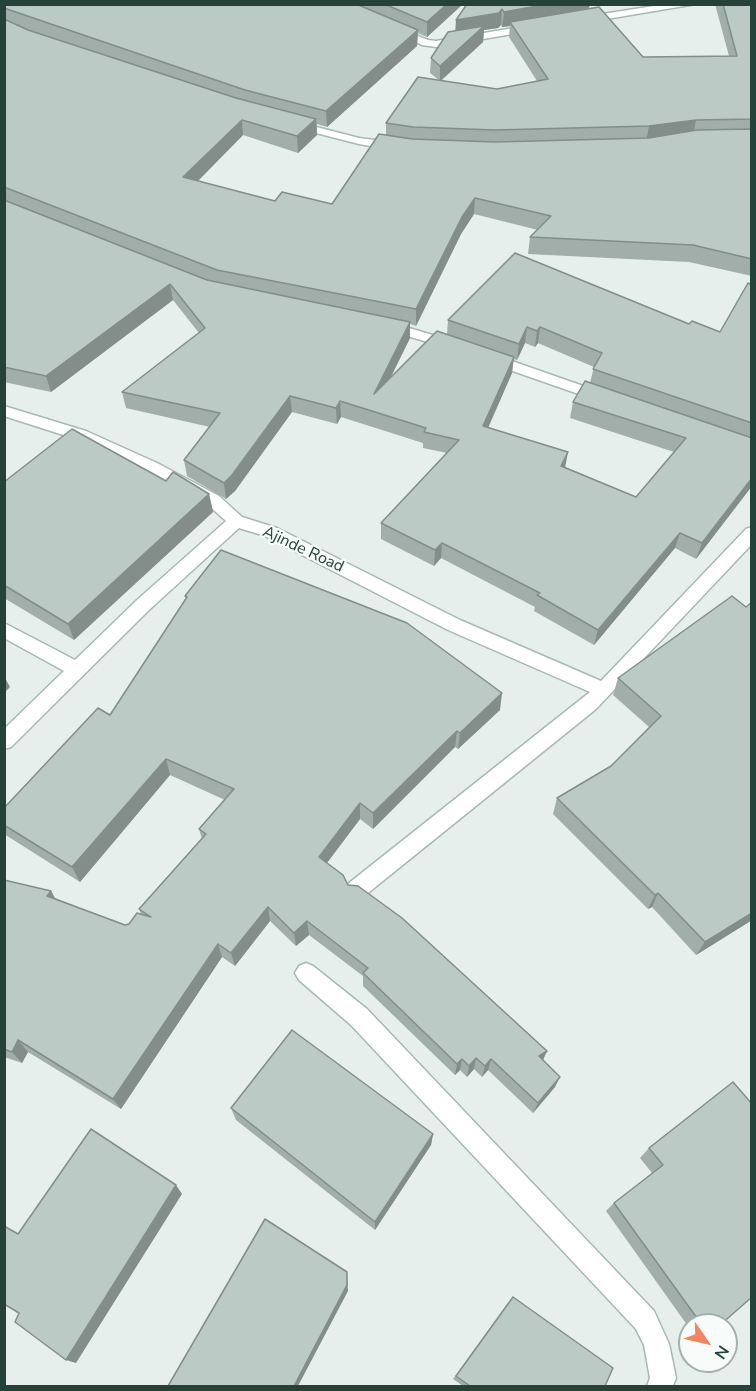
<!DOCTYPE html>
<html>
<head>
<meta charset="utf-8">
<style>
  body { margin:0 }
  #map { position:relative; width:756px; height:1391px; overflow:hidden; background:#e6efeb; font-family:"Nunito Sans",sans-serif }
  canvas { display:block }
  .frame { position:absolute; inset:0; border:6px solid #24423a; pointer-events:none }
  .north { position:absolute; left:678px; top:1313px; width:60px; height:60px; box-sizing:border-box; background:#f7fbf9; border:2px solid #a3b1ad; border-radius:50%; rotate:124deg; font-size:16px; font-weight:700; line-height:24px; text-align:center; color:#24423a }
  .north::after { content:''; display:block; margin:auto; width:21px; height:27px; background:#f4845f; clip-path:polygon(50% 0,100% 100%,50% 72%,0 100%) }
</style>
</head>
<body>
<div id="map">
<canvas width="756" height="1391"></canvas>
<div class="frame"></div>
<div class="north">N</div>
</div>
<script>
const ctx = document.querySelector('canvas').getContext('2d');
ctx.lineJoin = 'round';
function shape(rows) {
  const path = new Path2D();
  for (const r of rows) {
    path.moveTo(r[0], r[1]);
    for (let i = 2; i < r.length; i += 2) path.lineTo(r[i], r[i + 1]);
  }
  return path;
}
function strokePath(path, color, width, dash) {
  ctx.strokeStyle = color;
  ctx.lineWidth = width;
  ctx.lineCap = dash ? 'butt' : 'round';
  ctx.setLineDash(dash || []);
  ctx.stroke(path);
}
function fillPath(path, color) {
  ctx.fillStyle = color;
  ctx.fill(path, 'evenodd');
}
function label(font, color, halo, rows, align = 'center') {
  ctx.font = font + ' "Nunito Sans",sans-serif';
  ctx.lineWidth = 4.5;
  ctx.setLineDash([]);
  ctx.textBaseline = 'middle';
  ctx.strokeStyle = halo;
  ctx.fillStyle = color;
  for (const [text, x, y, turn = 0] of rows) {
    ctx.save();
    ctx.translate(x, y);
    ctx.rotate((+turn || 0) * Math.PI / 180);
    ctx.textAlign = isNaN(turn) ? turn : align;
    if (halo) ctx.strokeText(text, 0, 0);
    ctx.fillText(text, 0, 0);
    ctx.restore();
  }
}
const street = shape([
  [667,4,696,4,583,23,578,20,583,17,667,4],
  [532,25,536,26,536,30,436,47,422,45,390,30,395,27,428,40,436,41,532,25],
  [293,121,359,138,398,143,404,147,398,151,359,144,289,126,289,122,293,121],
  [386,321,459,343,461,346,454,350,381,328,379,325,381,322,386,321],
  [489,353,606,394,608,397,606,400,596,400,484,361,482,358,489,353],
  [4,406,86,431,157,463,219,496,242,517,277,528,460,620,601,681,746,529,752,527,752,544,596,709,363,897,356,899,349,897,346,890,349,883,590,692,448,630,265,536,239,528,149,610,11,747,4,749,4,729,64,671,4,638,4,623,75,660,137,600,226,521,207,504,147,471,76,439,4,416,4,406],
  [306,963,313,966,367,1009,654,1311,669,1344,676,1378,673,1386,647,1386,650,1378,644,1345,636,1329,351,1025,299,980,295,973,299,966,306,963]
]);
const wall = shape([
  [4,4,463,4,427,37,418,33,417,46,327,127,317,124,317,135,298,153,243,135,198,181,275,201,332,204,386,135,386,123,439,80,430,73,431,58,456,31,467,4,589,9,643,57,729,56,715,4,752,4,752,276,689,262,528,254,530,237,538,230,474,214,461,234,416,326,410,324,410,338,390,379,447,334,448,320,689,324,720,332,752,285,752,486,696,559,675,548,594,645,534,611,535,607,441,558,434,566,381,539,381,523,447,453,423,448,423,443,341,417,337,424,292,412,235,491,226,499,187,476,184,460,210,427,126,408,122,392,199,333,173,300,51,392,4,382],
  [501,25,502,27,510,26,509,37,537,81,497,89,441,81,483,42,484,30,498,28],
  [525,343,535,347,538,343,594,367,590,383,573,402,570,418,674,452,636,497,565,467,488,427,512,373,513,359,517,360],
  [166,481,209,494,213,512,74,640,4,598,4,482],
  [185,596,500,710,458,749,455,747,373,829,360,819,327,863,348,885,547,1051,543,1060,555,1087,533,1113,488,1070,482,1077,474,1069,467,1077,460,1070,455,1075,363,986,363,976,309,935,296,946,270,921,235,966,222,957,121,1109,28,1052,22,1063,4,1057,4,880,51,891,55,898,125,925,129,924,141,914,139,909,202,839,199,829,225,800,170,775,80,882,4,834,4,825,110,715,186,600],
  [752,602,752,919,749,922,696,955,652,907,648,909,553,814,557,798,611,766,649,727,613,695,618,678,746,607],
  [733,1082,720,1325,690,1325,690,1329,606,1211,614,1203,652,1173,640,1158,649,1148],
  [231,1108,433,1134,431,1145,375,1230,236,1120],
  [508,1303,605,1386,463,1386,453,1379]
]);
const shadedWall = shape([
  [447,4,463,4,427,37,427,22],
  [548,4,590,4,588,13,510,22,510,26,502,27,504,12],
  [502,9,501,25,498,28,484,30,483,42,440,81,440,66,455,35,456,20],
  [418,30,417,46,327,127,326,111],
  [316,119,317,135,298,153,297,136],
  [242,120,243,135,186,193,183,177],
  [696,120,693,136,646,142,649,126],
  [475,198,474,214,461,234,416,326,416,309,462,217],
  [170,284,173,300,51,392,46,376],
  [410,322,410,338,374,411,374,394],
  [527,327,525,343,517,360,519,344],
  [540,327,538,343,535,347,537,331],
  [514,357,512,373,482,442,483,426],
  [290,396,292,412,235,491,226,499,224,483],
  [340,401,341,417,337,424,336,408],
  [568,452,565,468,561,466],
  [752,478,752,486,696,559,702,543],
  [209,494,213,512,74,640,68,624],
  [680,533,675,548,594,645,598,630],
  [442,543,441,558,434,566,435,550],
  [4,676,10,687,4,693],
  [502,693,500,710,458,749,460,733],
  [457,731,455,747,373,829,373,813],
  [166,759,170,775,80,882,72,867],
  [360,803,360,819,320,872,319,857],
  [51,891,59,906,47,896],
  [658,893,652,907,648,909,655,895],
  [268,907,270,921,235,966,231,953],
  [752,913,752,919,749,922,696,955,705,942],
  [307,921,309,935,296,946,294,933],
  [218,944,222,957,121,1109,113,1099],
  [18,1040,28,1052,22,1063,12,1052],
  [547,1051,542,1062,539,1056],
  [476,1058,474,1069,467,1077,469,1066],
  [462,1059,460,1070,455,1075,457,1064],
  [491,1059,488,1070,482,1077,485,1066],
  [560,1077,555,1087,533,1113,538,1103],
  [433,1134,431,1145,375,1230,375,1222],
  [176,1185,182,1194,76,1363,66,1360],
  [347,1272,348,1291,298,1386,294,1386]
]);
const building = shape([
  [4,4,356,4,418,30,326,111,245,90,4,8,4,4],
  [384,4,447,4,427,22,384,4],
  [467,4,548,4,504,12,502,9,499,13,456,20,467,4],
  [723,4,752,4,752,119,696,120,649,126,495,130,413,127,386,123,418,77,497,89,548,79,510,22,599,7,643,57,737,56,723,4],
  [4,19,28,30,236,98,316,119,297,136,242,120,183,177,275,201,282,192,332,204,379,134,412,139,495,142,649,138,697,130,752,129,752,259,693,245,530,237,551,216,475,198,462,217,416,309,217,270,4,187,4,19],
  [484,26,440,66,431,58,448,32,484,26],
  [4,200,207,280,410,322,374,394,437,331,514,357,483,426,568,452,561,466,636,497,686,438,573,402,585,381,752,438,752,478,702,543,680,533,598,630,537,595,540,593,442,543,435,550,381,523,459,440,424,432,426,428,340,401,336,408,290,396,232,475,224,483,184,460,220,413,122,392,205,328,170,284,46,376,4,367,4,200],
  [515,253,689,324,692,321,720,332,748,283,752,285,752,423,593,369,602,353,540,327,537,331,527,327,519,344,448,320,515,253],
  [72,429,166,481,173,472,209,494,68,624,4,585,4,482,72,429],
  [221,550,407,623,502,693,460,733,457,731,373,813,360,803,319,857,343,875,348,885,358,886,402,918,547,1051,539,1056,560,1077,538,1103,491,1059,485,1066,476,1058,469,1066,462,1059,457,1064,363,973,368,968,307,921,294,933,268,907,231,953,218,944,113,1099,18,1040,12,1052,4,1049,4,880,51,891,47,896,125,925,129,924,137,913,151,917,139,909,206,834,199,829,234,789,166,759,72,867,4,825,4,808,98,708,110,715,187,597,185,596,221,550],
  [732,596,746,607,752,602,752,913,705,942,658,893,655,895,557,798,611,766,661,716,618,678,732,596],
  [292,1030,433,1134,375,1222,231,1108,292,1030],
  [733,1082,752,1104,752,1297,720,1325,702,1325,614,1203,663,1165,649,1148,733,1082],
  [91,1129,176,1185,66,1360,15,1322,19,1313,4,1304,4,1226,18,1234,91,1129],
  [265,1219,347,1272,347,1285,294,1386,168,1386,265,1219],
  [513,1297,613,1368,605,1386,470,1386,456,1376,513,1297]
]);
const streetNames = [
  ["Ajinde Road",303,550,25]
];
strokePath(street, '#a8b8b2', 3);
fillPath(street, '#fff');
fillPath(wall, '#a1aea9');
fillPath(shadedWall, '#838d89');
fillPath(building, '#bbcac4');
strokePath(building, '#838d89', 1.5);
label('16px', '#24423a', '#f7fbf9', streetNames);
</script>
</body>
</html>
